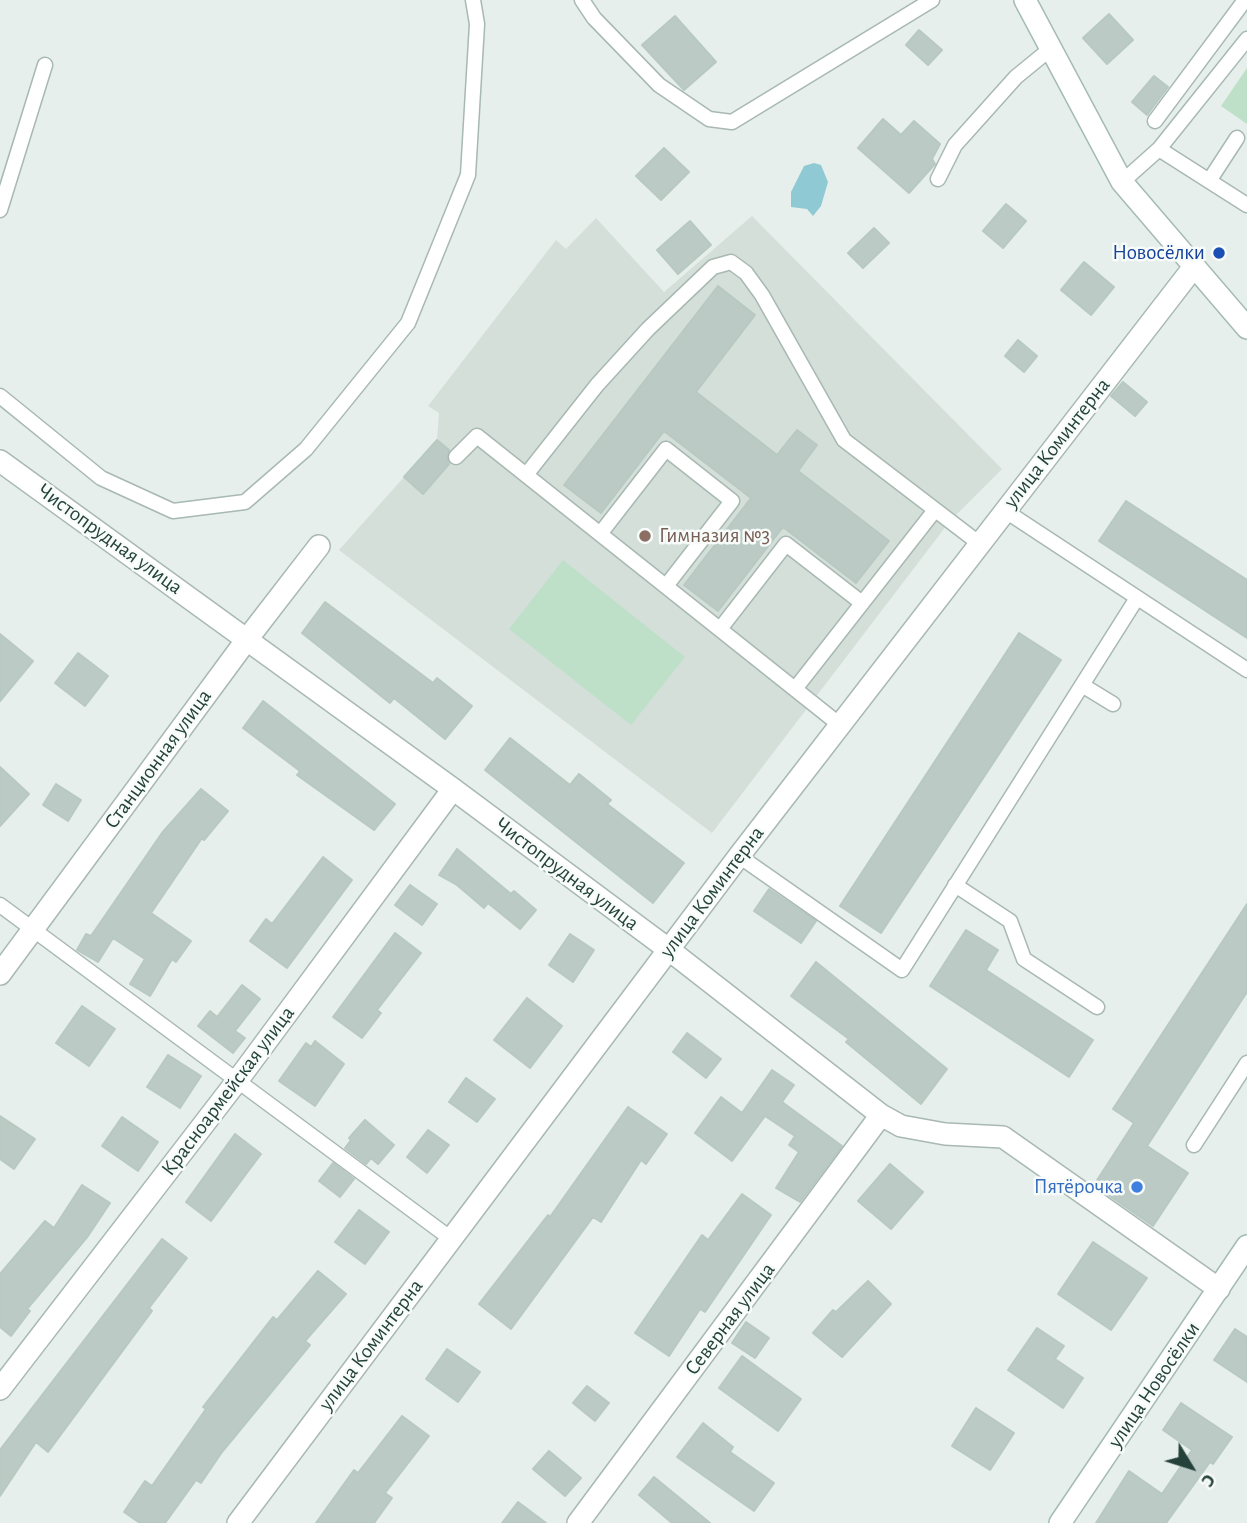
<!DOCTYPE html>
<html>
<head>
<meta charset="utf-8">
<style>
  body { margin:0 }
  #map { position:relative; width:1247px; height:1523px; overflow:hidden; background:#e6efeb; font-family:"Alegreya Sans",sans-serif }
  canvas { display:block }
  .north { position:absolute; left:1156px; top:1432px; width:70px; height:70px; -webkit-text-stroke:5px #f7fbf9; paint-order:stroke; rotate:128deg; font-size:19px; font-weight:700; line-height:28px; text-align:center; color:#24423a }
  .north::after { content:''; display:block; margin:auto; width:24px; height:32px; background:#24423a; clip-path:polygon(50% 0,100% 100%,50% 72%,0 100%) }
</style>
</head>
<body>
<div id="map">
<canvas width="1247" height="1523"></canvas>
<div class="north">С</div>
</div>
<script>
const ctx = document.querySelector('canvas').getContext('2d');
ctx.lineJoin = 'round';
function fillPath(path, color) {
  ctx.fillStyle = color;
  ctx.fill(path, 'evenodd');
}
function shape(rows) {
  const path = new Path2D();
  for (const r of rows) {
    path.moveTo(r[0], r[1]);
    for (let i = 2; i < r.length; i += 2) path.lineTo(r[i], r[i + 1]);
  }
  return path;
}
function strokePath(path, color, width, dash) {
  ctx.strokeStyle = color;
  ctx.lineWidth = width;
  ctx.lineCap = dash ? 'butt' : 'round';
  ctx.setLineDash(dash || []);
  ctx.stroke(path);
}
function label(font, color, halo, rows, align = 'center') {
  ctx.font = font + ' "Alegreya Sans",sans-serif';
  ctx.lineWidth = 5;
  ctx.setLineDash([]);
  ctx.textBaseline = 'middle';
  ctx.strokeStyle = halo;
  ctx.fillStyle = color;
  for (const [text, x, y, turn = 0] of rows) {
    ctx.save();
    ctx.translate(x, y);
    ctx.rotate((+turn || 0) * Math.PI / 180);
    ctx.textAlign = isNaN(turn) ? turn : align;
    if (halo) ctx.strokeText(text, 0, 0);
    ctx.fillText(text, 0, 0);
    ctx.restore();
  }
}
const built = shape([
  [752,216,1002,469,950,521,712,833,339,550,437,440,439,413,428,406,556,240,566,249,596,218,664,292]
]);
const green = shape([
  [1247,68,1247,124,1221,106],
  [563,560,685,657,631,725,509,629]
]);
const water = shape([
  [814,163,821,165,828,182,821,206,813,216,807,209,791,207,791,192,804,166]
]);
const building = shape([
  [1109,14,1133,40,1107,64,1083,38,1109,14],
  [675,16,716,62,684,90,642,45,675,16],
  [919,30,942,50,928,65,906,45,919,30],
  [1154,76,1168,87,1147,115,1132,102,1154,76],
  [883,119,901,135,914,121,940,144,932,159,935,164,909,193,858,148,883,119],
  [664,148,689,172,661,200,636,176,664,148],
  [1006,204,1026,221,1003,248,983,231,1006,204],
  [690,221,711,245,678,274,657,250,690,221],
  [874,228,889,243,863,268,848,253,874,228],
  [1084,262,1114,287,1091,315,1061,290,1084,262],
  [718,286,755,315,696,392,777,455,797,430,817,445,798,471,889,541,856,583,783,527,718,611,684,585,751,498,664,431,601,513,564,485,718,286],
  [1018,340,1037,356,1024,372,1005,356,1018,340],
  [1123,382,1147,402,1135,416,1111,396,1123,382],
  [437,440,449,450,447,459,449,464,423,494,404,477,437,440],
  [1126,501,1247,580,1247,638,1099,541,1126,501],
  [325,602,433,683,437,678,472,706,445,739,394,698,390,703,302,633,325,602],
  [1019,633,1061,660,881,933,840,906,1019,633],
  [0,634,33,661,0,701,0,634],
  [78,653,108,676,85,706,55,683,78,653],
  [263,701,395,804,374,830,297,775,300,771,243,728,263,701],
  [510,738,570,785,579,774,611,800,607,804,684,863,653,903,485,770,510,738],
  [0,767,29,794,0,826,0,767],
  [56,784,81,800,68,821,43,805,56,784],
  [201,789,228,811,204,840,202,838,151,913,191,941,176,962,172,959,150,996,130,984,145,959,113,938,98,962,77,950,86,934,91,936,162,833,201,789],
  [457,849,511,894,514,891,536,910,520,929,488,903,484,908,457,885,439,875,457,849],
  [323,857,352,880,287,968,250,941,266,919,272,924,323,857],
  [410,885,437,904,422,925,395,905,410,885],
  [769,889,816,921,801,943,754,911,769,889],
  [1247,904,1247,992,1147,1146,1188,1173,1153,1226,1094,1185,1134,1123,1113,1109,1247,904],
  [966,930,998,950,986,970,1093,1040,1069,1077,930,986,966,930],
  [395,933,421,953,377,1010,381,1013,362,1038,333,1017,395,933],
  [570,934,594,950,573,982,549,965,570,934],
  [816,962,947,1069,921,1104,846,1042,849,1039,791,996,816,962],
  [242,985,260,999,235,1031,245,1038,233,1053,198,1026,210,1011,217,1017,242,985],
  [527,998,562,1026,530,1068,494,1040,527,998],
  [82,1006,115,1029,89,1066,56,1043,82,1006],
  [687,1033,721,1059,706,1078,673,1052,687,1033],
  [315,1041,344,1064,315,1106,279,1081,306,1043,311,1047,315,1041],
  [168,1055,201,1076,180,1108,147,1087,168,1055],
  [772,1070,794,1085,782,1102,842,1146,800,1202,776,1188,799,1152,789,1145,795,1136,765,1116,732,1161,695,1133,721,1097,742,1113,772,1070],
  [466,1078,495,1099,477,1122,449,1102,466,1078],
  [628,1107,667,1134,646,1164,641,1160,601,1222,593,1217,511,1329,479,1304,548,1215,550,1217,628,1107],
  [0,1116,35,1139,14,1169,0,1159,0,1116],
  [122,1117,158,1142,138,1171,102,1146,122,1117],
  [365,1120,394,1145,378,1164,371,1158,366,1164,345,1148,351,1140,349,1138,365,1120],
  [428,1130,449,1145,427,1173,407,1157,428,1130],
  [235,1134,261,1154,211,1221,186,1202,235,1134],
  [333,1163,354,1179,340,1197,319,1181,333,1163],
  [890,1164,923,1192,891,1229,858,1201,890,1164],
  [82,1185,110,1203,88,1236,27,1309,30,1311,11,1336,0,1327,0,1274,45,1221,54,1228,82,1185],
  [742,1194,771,1215,705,1312,700,1309,669,1356,635,1333,702,1235,708,1240,742,1194],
  [359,1210,389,1232,365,1264,335,1242,359,1210],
  [162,1239,187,1258,149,1308,152,1311,48,1452,36,1442,0,1496,0,1450,162,1239],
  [1093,1242,1147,1278,1111,1330,1058,1294,1093,1242],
  [318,1271,346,1294,305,1341,310,1345,222,1452,201,1483,196,1480,165,1523,140,1523,124,1512,145,1481,152,1486,206,1409,203,1407,273,1317,277,1320,318,1271],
  [868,1281,891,1304,842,1357,813,1333,833,1310,836,1312,868,1281],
  [746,1322,769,1338,755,1358,732,1343,746,1322],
  [1037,1328,1064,1346,1055,1359,1083,1378,1063,1408,1008,1370,1037,1328],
  [1235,1329,1247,1337,1247,1382,1214,1360,1235,1329],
  [447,1349,480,1372,458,1402,426,1379,447,1349],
  [742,1356,801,1399,778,1431,719,1388,742,1356],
  [587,1386,609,1403,595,1421,573,1403,587,1386],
  [1181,1403,1232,1437,1213,1464,1210,1462,1166,1523,1096,1523,1129,1471,1162,1494,1192,1450,1163,1430,1181,1403],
  [976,1408,1014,1433,990,1470,952,1446,976,1408],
  [402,1416,429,1436,385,1493,392,1498,374,1523,316,1523,354,1470,358,1473,402,1416],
  [703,1423,733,1447,730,1452,774,1483,754,1511,677,1457,703,1423],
  [549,1451,581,1478,565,1496,533,1469,549,1451],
  [654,1477,710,1523,672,1523,639,1495,654,1477],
  [518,1502,546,1523,502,1523,518,1502]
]);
const lane = shape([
  [582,0,594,18,659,85,709,119,732,122,932,0],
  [1155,121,1245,0],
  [1159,149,1247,205],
  [938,179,955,145,1016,77,1049,50],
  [1209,181,1237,138],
  [1122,182,1159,149,1247,39],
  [0,210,45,65],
  [0,396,101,478,173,511,245,502,306,449,408,323,468,175,477,24,473,0],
  [456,457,477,436,840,725],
  [526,475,597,385,648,329,713,267,731,262,746,273,762,295,844,440,980,544],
  [1004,510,1247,670],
  [600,534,666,449,732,501,666,586],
  [720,629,786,544,862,603],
  [1082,685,1113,704],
  [795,689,935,510],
  [739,856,902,970,1137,598],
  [955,885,1010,921,1024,959,1097,1007],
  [0,905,450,1238],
  [1194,1145,1247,1063]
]);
const street = shape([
  [0,461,453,789,668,949,881,1115,901,1126,945,1134,1003,1137,1219,1289],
  [0,974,248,638,319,546],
  [0,1389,237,1081,453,789],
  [238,1523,739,856,1193,268],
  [578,1523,881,1115]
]);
const secondary = shape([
  [1025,0,1122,182,1247,328],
  [1060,1523,1247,1246]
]);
const markers = [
  [1219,253,7,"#1a4fb4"],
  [645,536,7,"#8d6e63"],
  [1137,1187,7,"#3f7fe0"]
];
const transitNames = [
  ["Новосёлки",1205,253]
];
const streetNames = [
  ["улица Коминтерна",1057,443,-52],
  ["Чистопрудная улица",110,539,36],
  ["Станционная улица",158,759,-54],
  ["Чистопрудная улица",567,874,37],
  ["улица Коминтерна",712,892,-53],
  ["Красноармейская улица",228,1091,-53],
  ["Северная улица",730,1319,-53],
  ["улица Коминтерна",371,1345,-53],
  ["улица Новосёлки",1154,1385,-56]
];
const educationNames = [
  ["Гимназия №3",659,536]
];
const shopNames = [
  ["Пятёрочка",1123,1187]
];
fillPath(built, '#d4dfda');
fillPath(green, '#bfe0c8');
fillPath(water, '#8ec9d4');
fillPath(building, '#bbcac4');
strokePath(building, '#b8c9c2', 2);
strokePath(lane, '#a8b8b2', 17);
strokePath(street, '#a8b8b2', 24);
strokePath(secondary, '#a4bbb3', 24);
strokePath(lane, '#fff', 14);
strokePath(street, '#fff', 21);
strokePath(secondary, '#fff', 21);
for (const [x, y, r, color] of markers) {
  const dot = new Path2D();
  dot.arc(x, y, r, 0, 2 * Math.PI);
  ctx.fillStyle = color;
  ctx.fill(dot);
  strokePath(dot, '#f7fbf9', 2.5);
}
label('21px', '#164399', '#f7fbf9', transitNames, 'right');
label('21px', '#24423a', '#f7fbf9', streetNames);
label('21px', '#785e54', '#f7fbf9', educationNames, 'left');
label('21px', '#366cbe', '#f7fbf9', shopNames, 'right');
</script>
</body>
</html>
